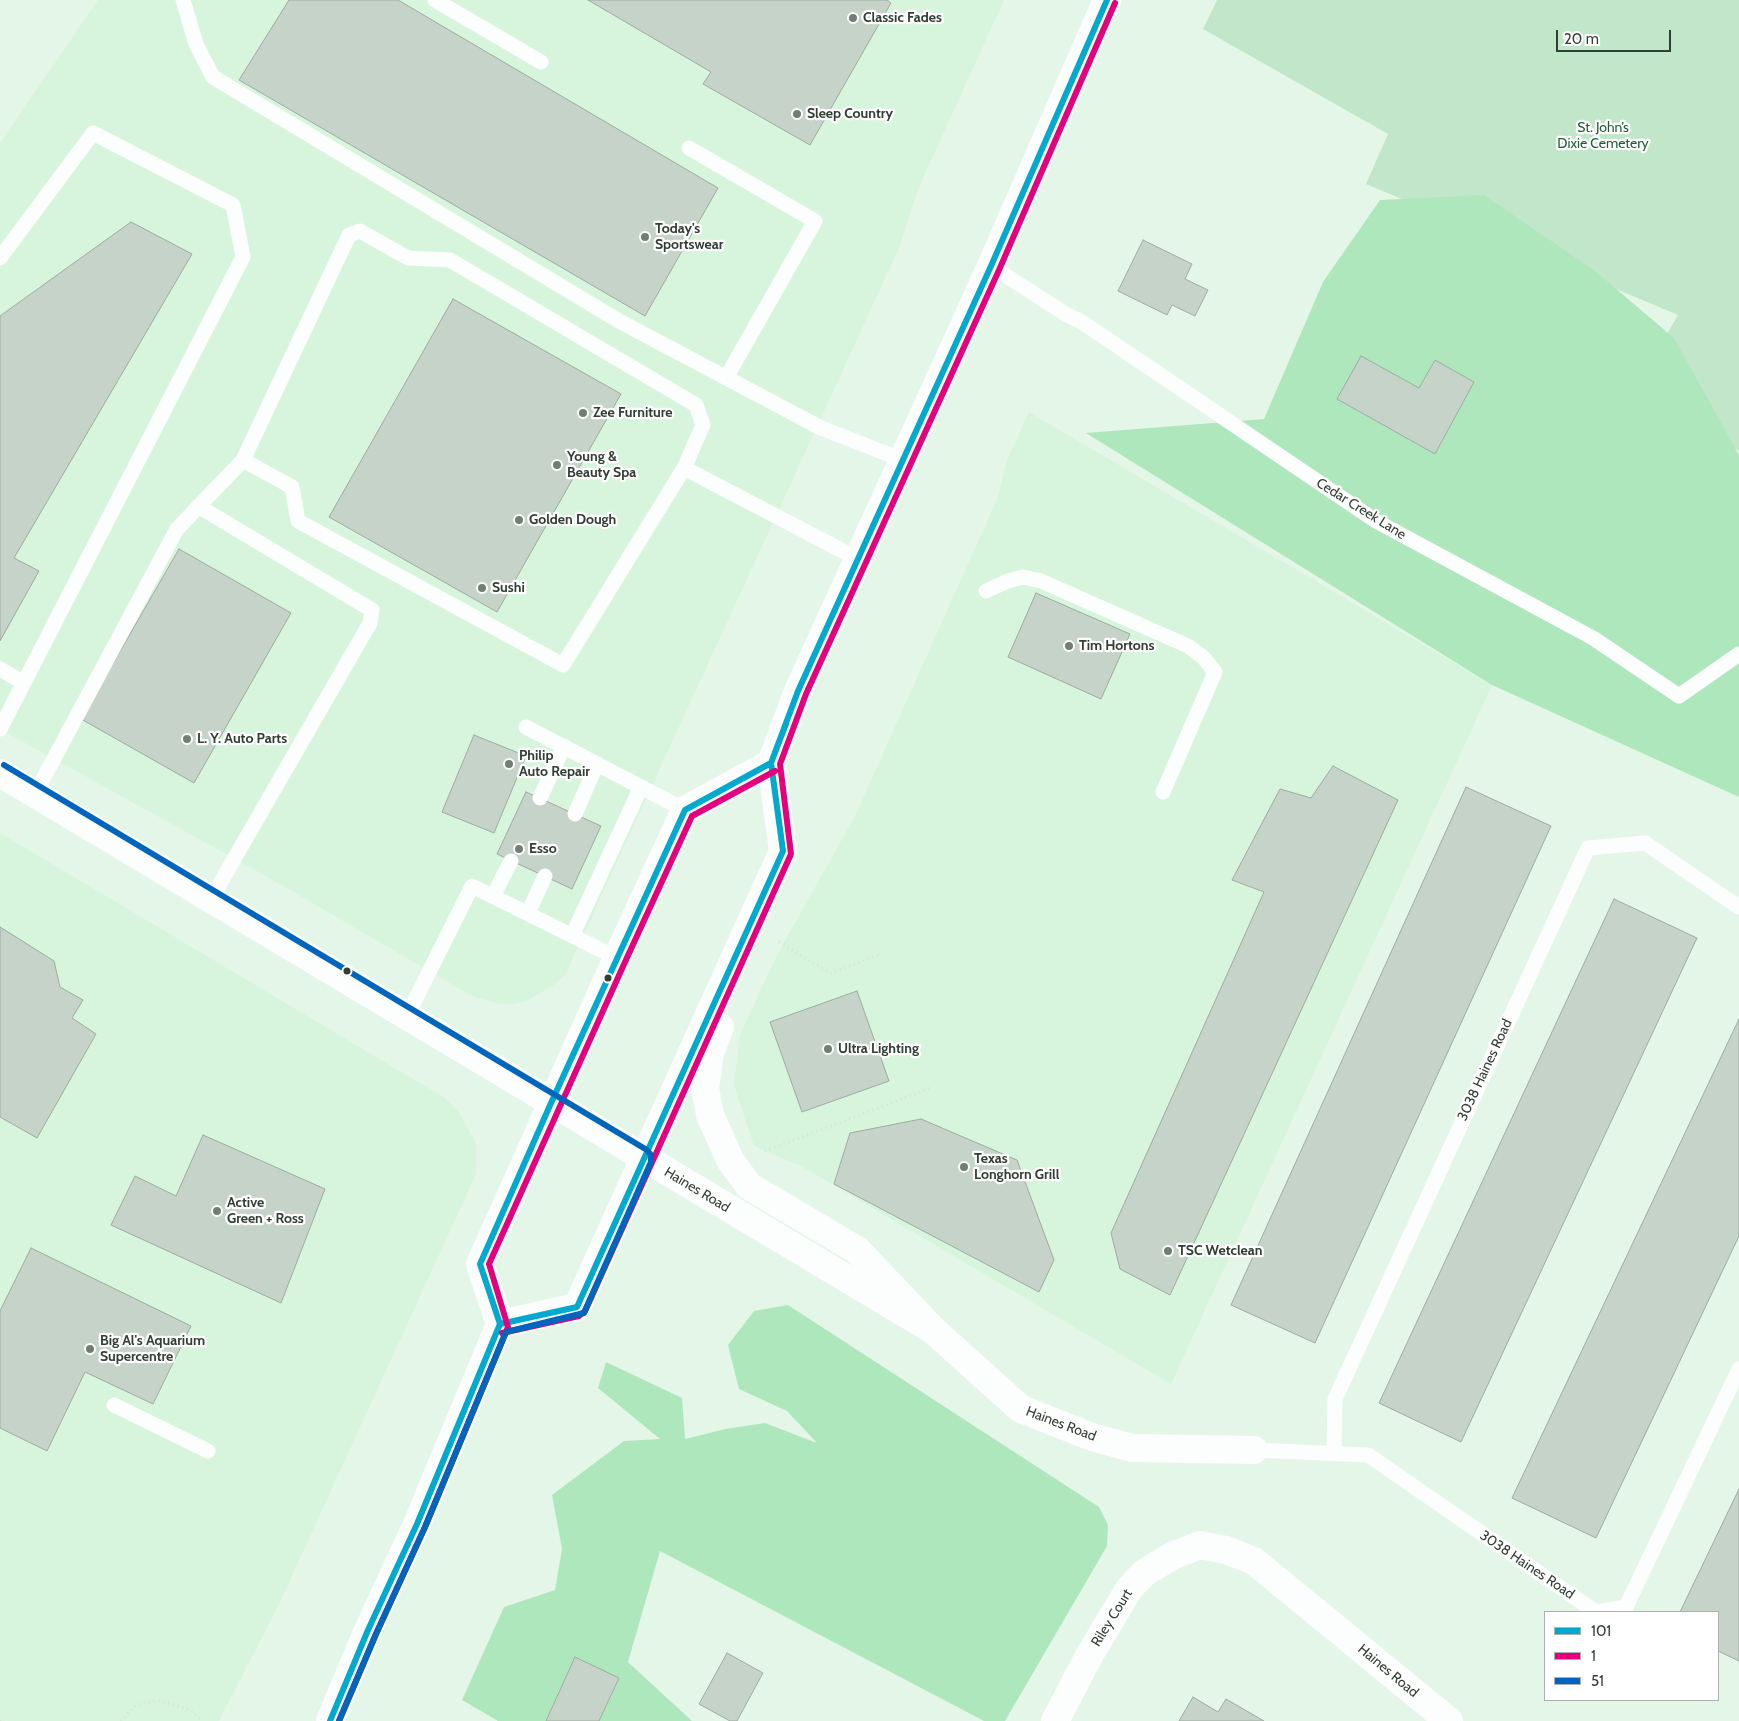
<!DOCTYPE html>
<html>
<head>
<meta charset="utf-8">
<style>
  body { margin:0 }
  #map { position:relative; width:1739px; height:1721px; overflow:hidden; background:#e4f6e8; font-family:Cabin,sans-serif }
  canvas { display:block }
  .legend { position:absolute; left:1544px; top:1611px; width:175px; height:90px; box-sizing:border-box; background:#fff; border:1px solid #adb2ae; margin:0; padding:6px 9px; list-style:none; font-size:15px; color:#323f35 }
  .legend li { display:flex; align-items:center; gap:10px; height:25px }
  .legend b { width:25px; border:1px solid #adb2ae }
  .scale { position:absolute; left:1556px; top:30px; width:115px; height:22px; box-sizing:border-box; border:2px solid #323f35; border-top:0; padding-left:6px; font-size:15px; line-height:18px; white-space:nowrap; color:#323f35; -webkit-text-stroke:4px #fff; paint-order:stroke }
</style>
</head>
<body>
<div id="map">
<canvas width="1739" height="1721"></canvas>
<ul class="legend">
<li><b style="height:6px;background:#00a9ce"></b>101</li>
<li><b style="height:6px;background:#e5007d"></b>1</li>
<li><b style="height:6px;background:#0065bd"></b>51</li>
</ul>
<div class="scale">20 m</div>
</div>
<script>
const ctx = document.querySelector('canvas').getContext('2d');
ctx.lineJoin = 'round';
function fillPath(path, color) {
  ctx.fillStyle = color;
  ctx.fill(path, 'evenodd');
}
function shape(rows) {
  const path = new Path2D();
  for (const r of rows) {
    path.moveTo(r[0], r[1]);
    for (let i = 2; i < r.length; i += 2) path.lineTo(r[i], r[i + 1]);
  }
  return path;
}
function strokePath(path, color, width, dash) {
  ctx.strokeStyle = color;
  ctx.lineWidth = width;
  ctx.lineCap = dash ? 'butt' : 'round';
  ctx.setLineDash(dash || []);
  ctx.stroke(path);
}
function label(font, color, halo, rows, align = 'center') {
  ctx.font = font + ' Cabin,sans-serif';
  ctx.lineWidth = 4.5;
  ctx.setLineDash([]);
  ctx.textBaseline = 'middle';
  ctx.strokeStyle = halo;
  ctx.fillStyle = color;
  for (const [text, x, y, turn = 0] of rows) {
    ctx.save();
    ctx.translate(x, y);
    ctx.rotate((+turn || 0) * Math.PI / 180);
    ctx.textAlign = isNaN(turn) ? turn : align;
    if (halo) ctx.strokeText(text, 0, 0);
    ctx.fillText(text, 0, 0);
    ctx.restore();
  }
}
const built = shape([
  [98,0,1004,0,918,189,899,248,565,975,554,985,526,1001,515,1004,500,1004,472,996,266,876,0,729,0,143],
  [1029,412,1492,685,1171,1384,801,1166,754,1146,734,1085,740,1035,777,955,855,816,998,497,1007,460],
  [0,833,445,1098,459,1112,476,1143,476,1174,279,1604,219,1721,0,1721]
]);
const green = shape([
  [1217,0,1739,0,1739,451,1639,382,1678,315,1366,184,1388,134,1203,29]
]);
const forest = shape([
  [1484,195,1595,271,1674,338,1739,455,1739,797,1492,685,1086,433,1264,419,1323,282,1380,200],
  [788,1305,1099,1507,1108,1525,1107,1546,1005,1721,984,1721,660,1551,628,1662,692,1721,498,1721,462,1700,504,1607,555,1590,562,1549,552,1495,624,1441,660,1439,598,1388,606,1362,682,1398,685,1439,725,1429,765,1423,817,1443,787,1411,739,1389,728,1345,754,1311]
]);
const building = shape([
  [289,0,398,0,718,188,645,316,239,80,289,0],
  [588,0,887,0,891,3,810,145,703,84,711,72,588,0],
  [131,222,192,254,14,558,39,571,0,641,0,316,131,222],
  [1143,240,1192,264,1185,279,1208,290,1195,316,1172,305,1167,315,1118,291,1143,240],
  [453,299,621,394,497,612,329,517,453,299],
  [1361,356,1419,388,1435,360,1474,382,1435,454,1337,399,1361,356],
  [179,549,291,613,194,783,81,719,179,549],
  [1036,593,1130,634,1101,699,1008,657,1036,593],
  [474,735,526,756,494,833,442,812,474,735],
  [1333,766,1398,800,1170,1295,1120,1269,1111,1233,1264,892,1232,880,1280,789,1311,798,1333,766],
  [1466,787,1551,826,1315,1343,1231,1305,1466,787],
  [526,792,601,826,572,889,497,854,526,792],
  [1614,899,1697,938,1461,1442,1379,1403,1614,899],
  [0,927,54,961,60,987,83,1000,72,1018,96,1034,37,1138,0,1117,0,927],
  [857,991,889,1081,802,1112,770,1022,857,991],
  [1739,1019,1739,1236,1596,1538,1512,1498,1739,1019],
  [921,1119,1017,1160,1054,1260,1039,1292,834,1184,850,1133,921,1119],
  [203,1135,325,1189,281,1303,111,1225,135,1176,176,1196,203,1135],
  [31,1248,191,1326,153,1404,85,1372,47,1451,0,1428,0,1311,31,1248],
  [1739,1489,1739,1661,1718,1651,1718,1612,1680,1612,1739,1489],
  [727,1653,763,1673,737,1721,730,1721,699,1704,727,1653],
  [575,1657,619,1678,599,1721,546,1721,575,1657],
  [1193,1697,1218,1712,1226,1699,1264,1721,1179,1721,1193,1697]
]);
const path = shape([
  [779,942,830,973,879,955],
  [765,1151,933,1087],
  [0,1720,1,1721],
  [121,1721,136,1705,158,1700,190,1710,203,1721]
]);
const lane = shape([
  [183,0,196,44,213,77,619,321,821,428,903,460],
  [435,0,541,62],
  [689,148,815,221,726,378],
  [0,258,93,133,233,205,243,257,0,729],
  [991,266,1067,315,1082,322,1376,521,1593,638,1679,696,1739,654],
  [684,468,703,425,696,405,450,260,408,258,360,231,349,235,243,460,292,487,298,521,563,665,684,468,858,559],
  [198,506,372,610,370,623,211,899],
  [986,591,1008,581,1023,577,1041,581,1188,646,1203,657,1215,672,1163,792],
  [0,669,24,683],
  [526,727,685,810],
  [35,794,177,529,243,460],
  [540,798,564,746],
  [575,814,597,764],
  [493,896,511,861],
  [528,913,545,876],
  [572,936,641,787],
  [407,1016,472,886,617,958],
  [114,1405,208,1451],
  [1254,1450,1368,1455,1596,1612,1626,1607,1739,1369],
  [1334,1453,1335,1399,1588,848,1645,843,1739,907]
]);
const street = shape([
  [0,773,933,1330,1021,1409,1092,1437,1132,1448,1254,1450],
  [1055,1721,1089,1656,1129,1589,1144,1573,1172,1556,1200,1545,1226,1550,1254,1561,1449,1721]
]);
const primary = shape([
  [720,1027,710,1053,705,1088,710,1115,730,1160,749,1186,857,1250,933,1330],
  [500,1324,577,1307,783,851,771,763,798,691,991,266,1107,0],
  [330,1721,368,1630,417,1524,500,1324,480,1264,617,958,685,810,771,763]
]);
const bus1 = shape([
  [500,1324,577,1307,783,851,771,763,786,724],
  [330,1721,368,1630,417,1524,500,1324,480,1264,551,1103,685,810,771,763,798,691,991,266,1107,0]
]);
const bus2 = shape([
  [502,1333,579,1316,585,1311,791,854,780,764,806,694,999,270,1115,3],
  [339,1721,376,1634,425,1527,508,1327,489,1264,625,962,692,816,775,771]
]);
const bus3 = shape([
  [4,765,647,1150,651,1155,651,1162,584,1313,506,1332,425,1527,376,1634,339,1721]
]);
const markers = [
  [853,18,5,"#707f74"],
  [797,114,5,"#707f74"],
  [645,237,5,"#707f74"],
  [583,413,5,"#707f74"],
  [557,465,5,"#707f74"],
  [519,520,5,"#707f74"],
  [482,588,5,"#707f74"],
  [1069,646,5,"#707f74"],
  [187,739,5,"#707f74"],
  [509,764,5,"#707f74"],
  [519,849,5,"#707f74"],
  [347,971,4.5,"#323f35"],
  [608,978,4.5,"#323f35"],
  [828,1049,5,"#707f74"],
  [964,1167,5,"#707f74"],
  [217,1211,5,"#707f74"],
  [1168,1251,5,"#707f74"],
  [90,1349,5,"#707f74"]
];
const poiNames = [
  ["Classic Fades",863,18],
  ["Sleep Country",807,114],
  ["Today's",655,229],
  ["Sportswear",655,245],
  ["Zee Furniture",593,413],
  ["Young &",567,457],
  ["Beauty Spa",567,473],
  ["Golden Dough",529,520],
  ["Sushi",492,588],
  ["Tim Hortons",1079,646],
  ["L. Y. Auto Parts",197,739],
  ["Philip",519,756],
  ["Auto Repair",519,772],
  ["Esso",529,849],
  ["Ultra Lighting",838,1049],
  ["Texas",974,1159],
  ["Longhorn Grill",974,1175],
  ["Active",227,1203],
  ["Green + Ross",227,1219],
  ["TSC Wetclean",1178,1251],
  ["Big Al's Aquarium",100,1341],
  ["Supercentre",100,1357]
];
const parkNames = [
  ["St. John’s",1603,128],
  ["Dixie Cemetery",1603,144]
];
const streetNames = [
  ["Cedar Creek Lane",1361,509,32],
  ["3038 Haines Road",1485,1070,-65],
  ["Haines Road",697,1190,31],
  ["Haines Road",1061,1424,21],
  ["3038 Haines Road",1527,1565,34],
  ["Riley Court",1112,1618,-58],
  ["Haines Road",1388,1671,40]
];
fillPath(built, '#d7f4dd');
fillPath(green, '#c2e6ca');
fillPath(forest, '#afe7bd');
fillPath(building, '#c5d3c8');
strokePath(building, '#9eaca2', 1);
strokePath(path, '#dae0db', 3, [1, 4]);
strokePath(lane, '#fbfefc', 15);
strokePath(street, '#fbfefc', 28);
strokePath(primary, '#fbfefc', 28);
strokePath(bus1, '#00a9ce', 6);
strokePath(bus2, '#e5007d', 6);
strokePath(bus3, '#0065bd', 6);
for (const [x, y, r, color] of markers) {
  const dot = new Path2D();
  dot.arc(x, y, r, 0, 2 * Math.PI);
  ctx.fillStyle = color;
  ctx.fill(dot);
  strokePath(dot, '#fff', 2);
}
label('bold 14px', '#323f35', '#fff', poiNames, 'left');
label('14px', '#1f5e33', '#fff', parkNames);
label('14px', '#323f35', '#fff', streetNames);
</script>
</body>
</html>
